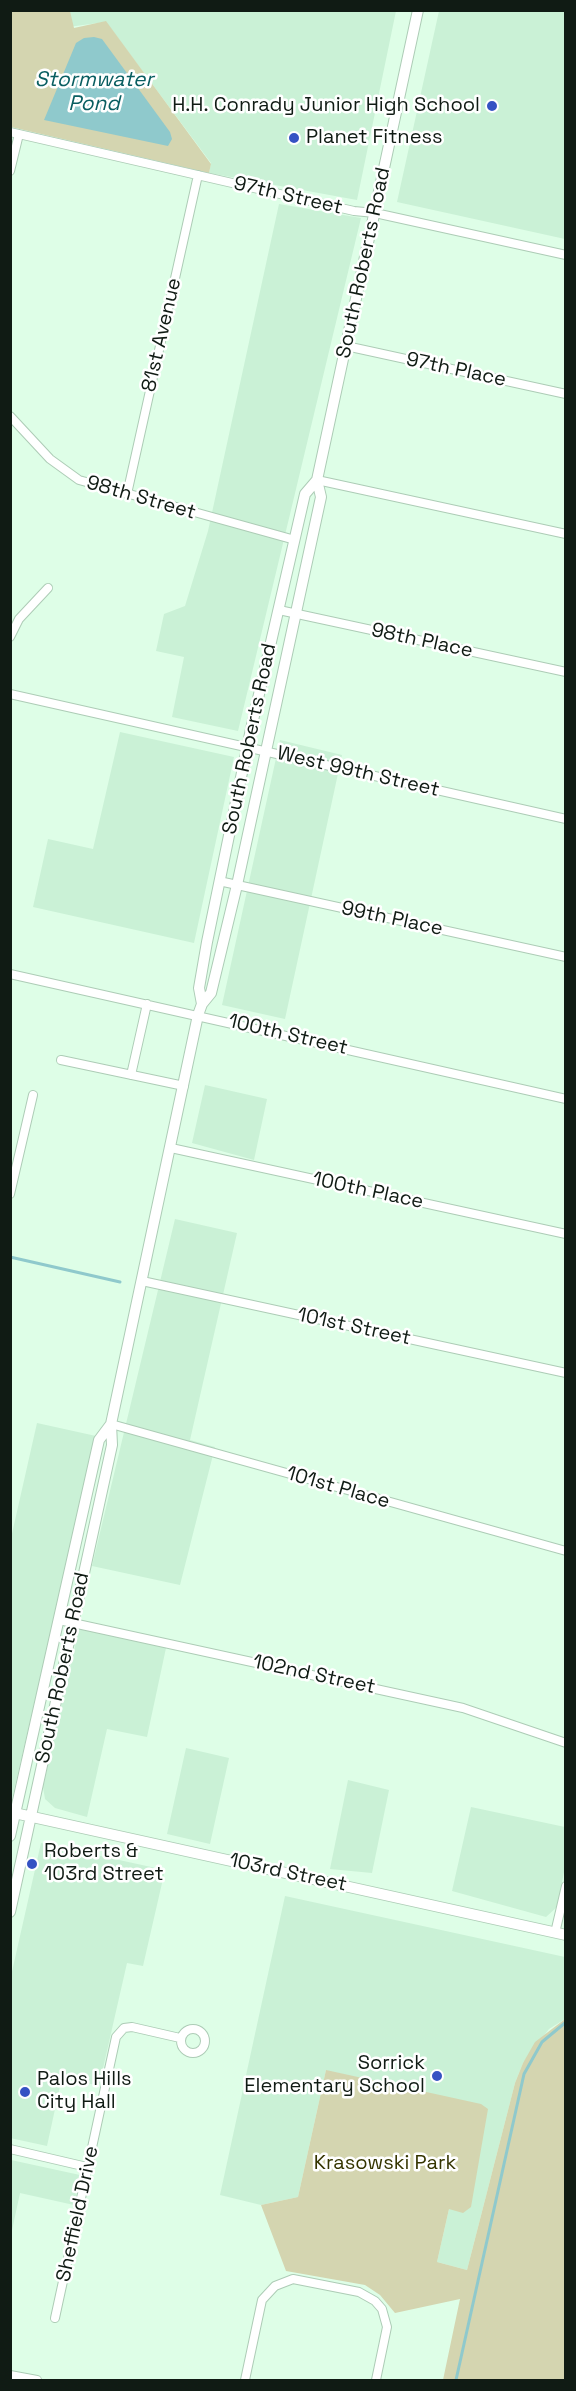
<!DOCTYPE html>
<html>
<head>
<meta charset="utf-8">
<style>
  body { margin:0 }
  #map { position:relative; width:576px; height:2391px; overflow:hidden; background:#defee7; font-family:"Space Grotesk",sans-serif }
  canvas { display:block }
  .frame { position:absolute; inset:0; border:12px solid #101b14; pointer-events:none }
</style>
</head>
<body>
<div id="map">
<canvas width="576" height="2391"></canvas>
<div class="frame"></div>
</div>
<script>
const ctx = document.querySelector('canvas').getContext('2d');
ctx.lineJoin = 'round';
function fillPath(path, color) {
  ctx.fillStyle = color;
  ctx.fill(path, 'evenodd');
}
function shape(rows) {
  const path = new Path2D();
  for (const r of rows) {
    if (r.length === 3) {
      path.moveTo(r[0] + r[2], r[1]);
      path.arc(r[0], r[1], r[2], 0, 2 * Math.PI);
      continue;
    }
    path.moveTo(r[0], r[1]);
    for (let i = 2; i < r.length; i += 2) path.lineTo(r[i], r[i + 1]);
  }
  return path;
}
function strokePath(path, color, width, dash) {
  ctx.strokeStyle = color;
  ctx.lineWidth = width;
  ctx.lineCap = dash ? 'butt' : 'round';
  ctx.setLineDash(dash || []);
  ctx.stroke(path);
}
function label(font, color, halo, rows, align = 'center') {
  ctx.font = font + ' "Space Grotesk",sans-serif';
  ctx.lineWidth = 5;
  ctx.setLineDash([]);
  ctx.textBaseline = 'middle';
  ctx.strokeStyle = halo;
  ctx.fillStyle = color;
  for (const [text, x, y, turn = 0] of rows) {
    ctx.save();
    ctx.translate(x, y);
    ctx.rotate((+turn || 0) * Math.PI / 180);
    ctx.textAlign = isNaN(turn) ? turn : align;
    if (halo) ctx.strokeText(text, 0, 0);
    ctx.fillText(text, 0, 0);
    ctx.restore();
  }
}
const built = shape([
  [66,11,396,11,357,200,209,173,211,163,106,22,68,27],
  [439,11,565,11,565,239,397,202],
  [279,204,361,218,238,731,172,717,184,657,156,651,164,614,185,606,208,531],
  [120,732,234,757,194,943,33,907,48,839,93,849],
  [280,740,342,755,285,1019,222,1005],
  [205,1085,267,1099,254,1160,192,1143],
  [175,1219,237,1233,190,1440,215,1447,180,1585,92,1566],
  [37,1423,96,1436,12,1799,11,1538],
  [79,1629,166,1648,147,1737,107,1729,87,1817,55,1808,45,1799,43,1787],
  [186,1748,229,1758,210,1844,167,1834],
  [348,1780,389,1790,372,1873,330,1869],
  [471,1807,565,1827,565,1867,557,1907,546,1917,452,1891],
  [41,1843,165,1870,143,1966,127,1963,99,2086,62,2077,47,2146,10,2138,11,1976],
  [285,1896,565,1957,565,2019,549,2029,523,2063,515,2083,467,2270,437,2262,449,2209,326,2070,298,2197,261,2205,220,2195],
  [11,2160,80,2175,74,2205,20,2193,11,2235]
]);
const green = shape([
  [11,11,70,11,74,28,106,21,211,164,209,173,11,127],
  [565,2019,565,2380,443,2380,460,2299,395,2313,380,2295,365,2285,286,2271,261,2205,298,2197,326,2070,481,2104,488,2109,471,2207,463,2213,449,2209,437,2262,467,2270,515,2083,523,2063,535,2042]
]);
const water = shape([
  [94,37,102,39,170,132,172,139,168,146,44,120,76,43,84,38]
]);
const stream = shape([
  [10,1257,120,1282],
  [456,2380,524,2074,542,2042,566,2022]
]);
const minor = shape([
  [10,132,354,211,375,213,566,255],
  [10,171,19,134],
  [346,346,566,394],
  [10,416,50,459,79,480,295,540],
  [317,480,566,534],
  [127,494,198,175],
  [279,610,566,672],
  [10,637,19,619,48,588],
  [10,694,566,819],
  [219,881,566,957],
  [10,974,566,1099],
  [61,1060,184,1086],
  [131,1075,147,1004],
  [171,1148,566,1234],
  [10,1194,33,1095],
  [142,1281,566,1373],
  [111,1424,566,1551],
  [59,1620,463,1708,566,1743],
  [555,1933,566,1886],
  [193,2041,12],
  [10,2149,87,2167],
  [55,2318,116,2037,124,2028,132,2027,180,2038],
  [10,2375,37,2380],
  [245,2380,262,2300,275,2286,293,2279,359,2292,375,2301,382,2309,387,2327,376,2380]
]);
const tertiary = shape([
  [202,1004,199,988,207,942,251,729,305,494,317,480],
  [10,1812,566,1935],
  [10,1836,99,1440,111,1424],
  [10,1912,112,1445,111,1424,198,1015,202,1004,211,993,237,885,321,497,317,480,418,10]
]);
const markers = [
  [492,106,6,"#3552c3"],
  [294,138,6,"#3552c3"],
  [32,1864,6,"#3552c3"],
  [437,2076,6,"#3552c3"],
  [25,2092,6,"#3552c3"]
];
const poiNames = [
  ["H.H. Conrady Junior High School",480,106,"right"],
  ["Planet Fitness",306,138],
  ["Roberts &",44,1852],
  ["103rd Street",44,1875],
  ["Sorrick",425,2064,"right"],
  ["Elementary School",425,2087,"right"],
  ["Palos Hills",37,2080],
  ["City Hall",37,2103]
];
const streetNames = [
  ["97th Street",288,196,13],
  ["South Roberts Road",364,263,-78],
  ["81st Avenue",162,335,-77],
  ["97th Place",456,370,12],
  ["98th Street",141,498,16],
  ["98th Place",422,641,12],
  ["South Roberts Road",250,739,-78],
  ["West 99th Street",358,772,13],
  ["99th Place",392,919,12],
  ["100th Street",288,1035,13],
  ["100th Place",368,1191,12],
  ["101st Street",354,1327,12],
  ["101st Place",338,1488,16],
  ["South Roberts Road",63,1668,-78],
  ["102nd Street",314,1675,12],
  ["103rd Street",288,1873,12],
  ["Sheffield Drive",78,2214,-78]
];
const parkNames = [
  ["Krasowski Park",385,2164]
];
const waterNames = [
  ["Stormwater",94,80],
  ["Pond",94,104]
];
fillPath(built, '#caf1d6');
fillPath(green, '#d4d5b0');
fillPath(water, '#8fc9cc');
strokePath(stream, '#8fc9cc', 3);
strokePath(minor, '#adccb6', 10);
strokePath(tertiary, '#adccb6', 12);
strokePath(minor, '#fff', 8);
strokePath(tertiary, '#fff', 10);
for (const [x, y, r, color] of markers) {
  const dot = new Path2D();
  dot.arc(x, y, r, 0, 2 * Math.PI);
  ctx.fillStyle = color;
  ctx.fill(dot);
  strokePath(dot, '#fff', 2);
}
label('20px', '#101b14', '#fff', poiNames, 'left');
label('20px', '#101b14', '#fff', streetNames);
label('20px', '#353500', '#fff', parkNames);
label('italic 21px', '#095e61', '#fff', waterNames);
</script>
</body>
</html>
